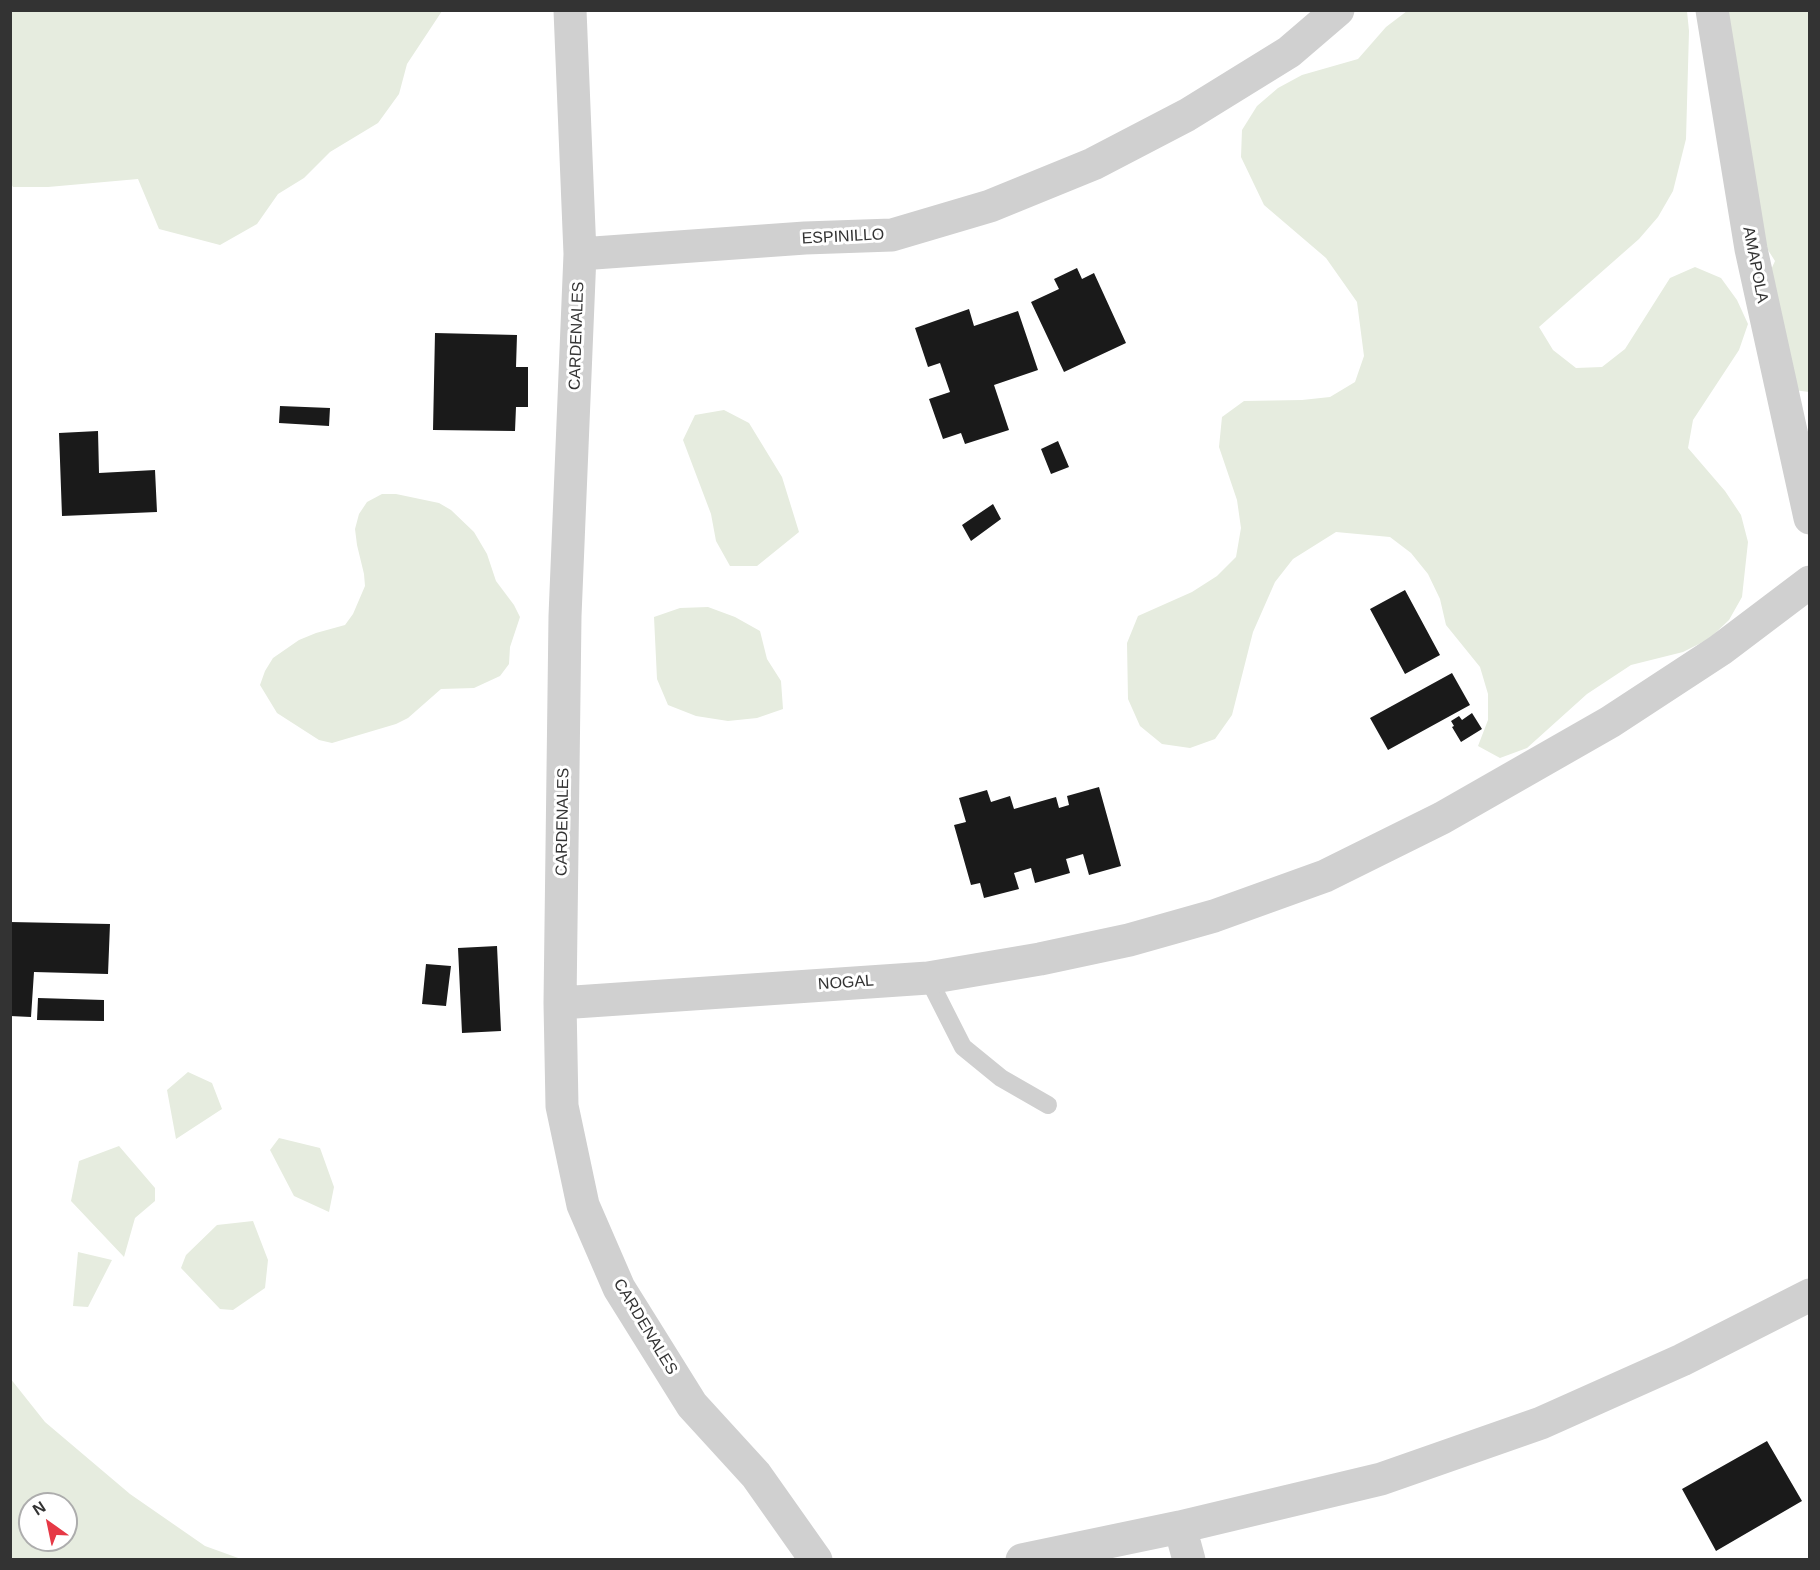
<!DOCTYPE html>
<html>
<head>
<meta charset="utf-8">
<style>
  body { margin:0 }
  #map { position:relative; width:1820px; height:1570px; overflow:hidden; background:#fff; font-family:Helvetica,sans-serif }
  canvas { display:block }
  .frame { position:absolute; inset:0; border:12px solid #333; pointer-events:none }
  .north { position:absolute; left:18px; top:1492px; width:60px; height:60px; box-sizing:border-box; background:#fff; border:2px solid #adadad; border-radius:50%; rotate:327deg; font-size:16px; font-weight:700; line-height:24px; text-align:center; color:#333 }
  .north::after { content:''; display:block; margin:auto; width:21px; height:27px; background:#e63946; clip-path:polygon(50% 0,100% 100%,50% 72%,0 100%) }
</style>
</head>
<body>
<div id="map">
<canvas width="1820" height="1570"></canvas>
<div class="frame"></div>
<div class="north">N</div>
</div>
<script>
const ctx = document.querySelector('canvas').getContext('2d');
ctx.lineJoin = 'round';
function fillPath(path, color) {
  ctx.fillStyle = color;
  ctx.fill(path, 'evenodd');
}
function shape(rows) {
  const path = new Path2D();
  for (const r of rows) {
    path.moveTo(r[0], r[1]);
    for (let i = 2; i < r.length; i += 2) path.lineTo(r[i], r[i + 1]);
  }
  return path;
}
function strokePath(path, color, width, dash) {
  ctx.strokeStyle = color;
  ctx.lineWidth = width;
  ctx.lineCap = dash ? 'butt' : 'round';
  ctx.setLineDash(dash || []);
  ctx.stroke(path);
}
function label(font, color, halo, rows, align = 'center') {
  ctx.font = font + ' Helvetica,sans-serif';
  ctx.lineWidth = 6;
  ctx.setLineDash([]);
  ctx.textBaseline = 'middle';
  ctx.strokeStyle = halo;
  ctx.fillStyle = color;
  for (const [text, x, y, turn = 0] of rows) {
    ctx.save();
    ctx.translate(x, y);
    ctx.rotate((+turn || 0) * Math.PI / 180);
    ctx.textAlign = isNaN(turn) ? turn : align;
    if (halo) ctx.strokeText(text, 0, 0);
    ctx.fillText(text, 0, 0);
    ctx.restore();
  }
}
const green = shape([
  [10,11,11,10,442,11,407,64,399,94,378,123,330,152,304,178,278,194,257,224,220,245,159,229,138,179,48,187,13,187,10,182],
  [1407,11,1687,11,1689,31,1686,139,1673,191,1658,217,1639,239,1539,327,1553,350,1576,368,1602,367,1625,349,1670,278,1695,267,1721,278,1737,300,1748,324,1739,350,1693,420,1688,448,1725,491,1741,515,1748,542,1742,597,1729,620,1709,639,1683,652,1631,665,1587,694,1527,748,1500,758,1478,746,1488,720,1488,694,1480,667,1446,625,1440,599,1428,574,1411,553,1390,537,1336,532,1293,559,1275,582,1253,632,1232,715,1215,739,1190,748,1162,744,1140,726,1128,699,1127,643,1138,616,1192,592,1217,576,1236,557,1241,528,1237,500,1219,447,1222,417,1244,401,1302,400,1330,397,1355,382,1364,356,1357,302,1326,258,1264,205,1241,157,1242,130,1257,106,1278,88,1302,75,1358,59,1386,27],
  [1723,11,1809,11,1809,392,1794,390,1769,274,1775,261,1761,239],
  [724,410,749,423,782,477,799,532,757,566,730,566,716,541,711,514,683,440,695,415],
  [382,494,396,494,439,503,451,510,474,532,487,554,496,581,514,605,520,617,510,647,509,664,500,676,474,688,441,689,408,718,396,724,332,743,319,740,277,713,260,685,265,671,273,658,299,640,316,633,345,625,353,614,365,586,364,574,357,545,355,529,359,514,367,502],
  [708,607,735,617,760,631,767,659,781,681,783,709,757,718,728,721,696,716,668,705,657,679,654,617,680,608],
  [188,1072,212,1083,222,1109,176,1139,167,1090],
  [279,1138,320,1148,334,1187,329,1212,294,1196,270,1150],
  [119,1146,155,1188,155,1201,135,1218,124,1257,71,1201,79,1161],
  [253,1221,268,1260,265,1288,233,1310,220,1309,181,1268,186,1255,217,1225],
  [78,1252,112,1260,88,1307,73,1306],
  [10,1378,45,1422,130,1494,205,1546,241,1559,11,1559],
  [30,1504,66,1504,66,1540,30,1540]
]);
const building = shape([
  [1077,268,1082,279,1094,273,1126,343,1064,372,1031,302,1059,289,1054,279],
  [969,309,974,326,1018,311,1038,370,994,385,1009,430,965,444,961,433,943,439,929,399,950,392,940,363,928,367,915,328],
  [435,333,517,335,516,367,528,367,528,407,516,407,515,431,433,430],
  [280,406,330,408,329,426,279,423],
  [98,431,99,473,155,470,157,512,62,516,59,433],
  [1058,441,1069,467,1051,474,1041,449],
  [993,504,1001,519,971,541,962,525],
  [1405,590,1440,655,1405,674,1370,609],
  [1452,673,1470,705,1388,750,1370,718],
  [1472,713,1482,729,1461,742,1452,727,1454,726,1451,721,1459,716,1462,720],
  [1099,787,1121,866,1089,875,1083,854,1066,859,1070,873,1035,883,1031,868,1014,873,1019,889,984,898,980,883,971,885,954,825,966,822,959,798,987,790,991,802,1010,796,1014,809,1056,797,1059,808,1069,805,1067,796],
  [10,922,110,924,108,974,34,972,31,1017,10,1016],
  [497,946,501,1031,462,1033,458,948],
  [426,964,451,966,446,1006,422,1004],
  [38,998,104,1000,104,1021,37,1020],
  [1767,1441,1802,1501,1716,1551,1682,1489]
]);
const lane = shape([
  [928,978,963,1047,1001,1078,1048,1105]
]);
const street = shape([
  [570,10,580,254,565,616,560,1003,562,1106,583,1205,619,1288,692,1405,756,1475,816,1560],
  [1712,10,1751,249,1810,518],
  [580,254,805,238,892,235,990,206,1093,164,1187,115,1289,52,1338,10],
  [560,1003,928,978,1040,959,1129,940,1214,916,1325,876,1442,818,1610,722,1720,650,1810,582],
  [1180,1527,1189,1560],
  [1022,1560,1180,1527,1381,1479,1541,1423,1682,1360,1810,1295]
]);
const streetNames = [
  ["ESPINILLO",843,237,-3],
  ["AMAPOLA",1755,265,79],
  ["CARDENALES",577,336,-88],
  ["CARDENALES",563,822,-89],
  ["NOGAL",846,983,-4],
  ["CARDENALES",645,1327,59]
];
fillPath(green, '#e6ecdf');
fillPath(building, '#1a1a1a');
strokePath(lane, '#d0d0d0', 18);
strokePath(street, '#d0d0d0', 33);
label('16px', '#333', '#fff', streetNames);
</script>
</body>
</html>
